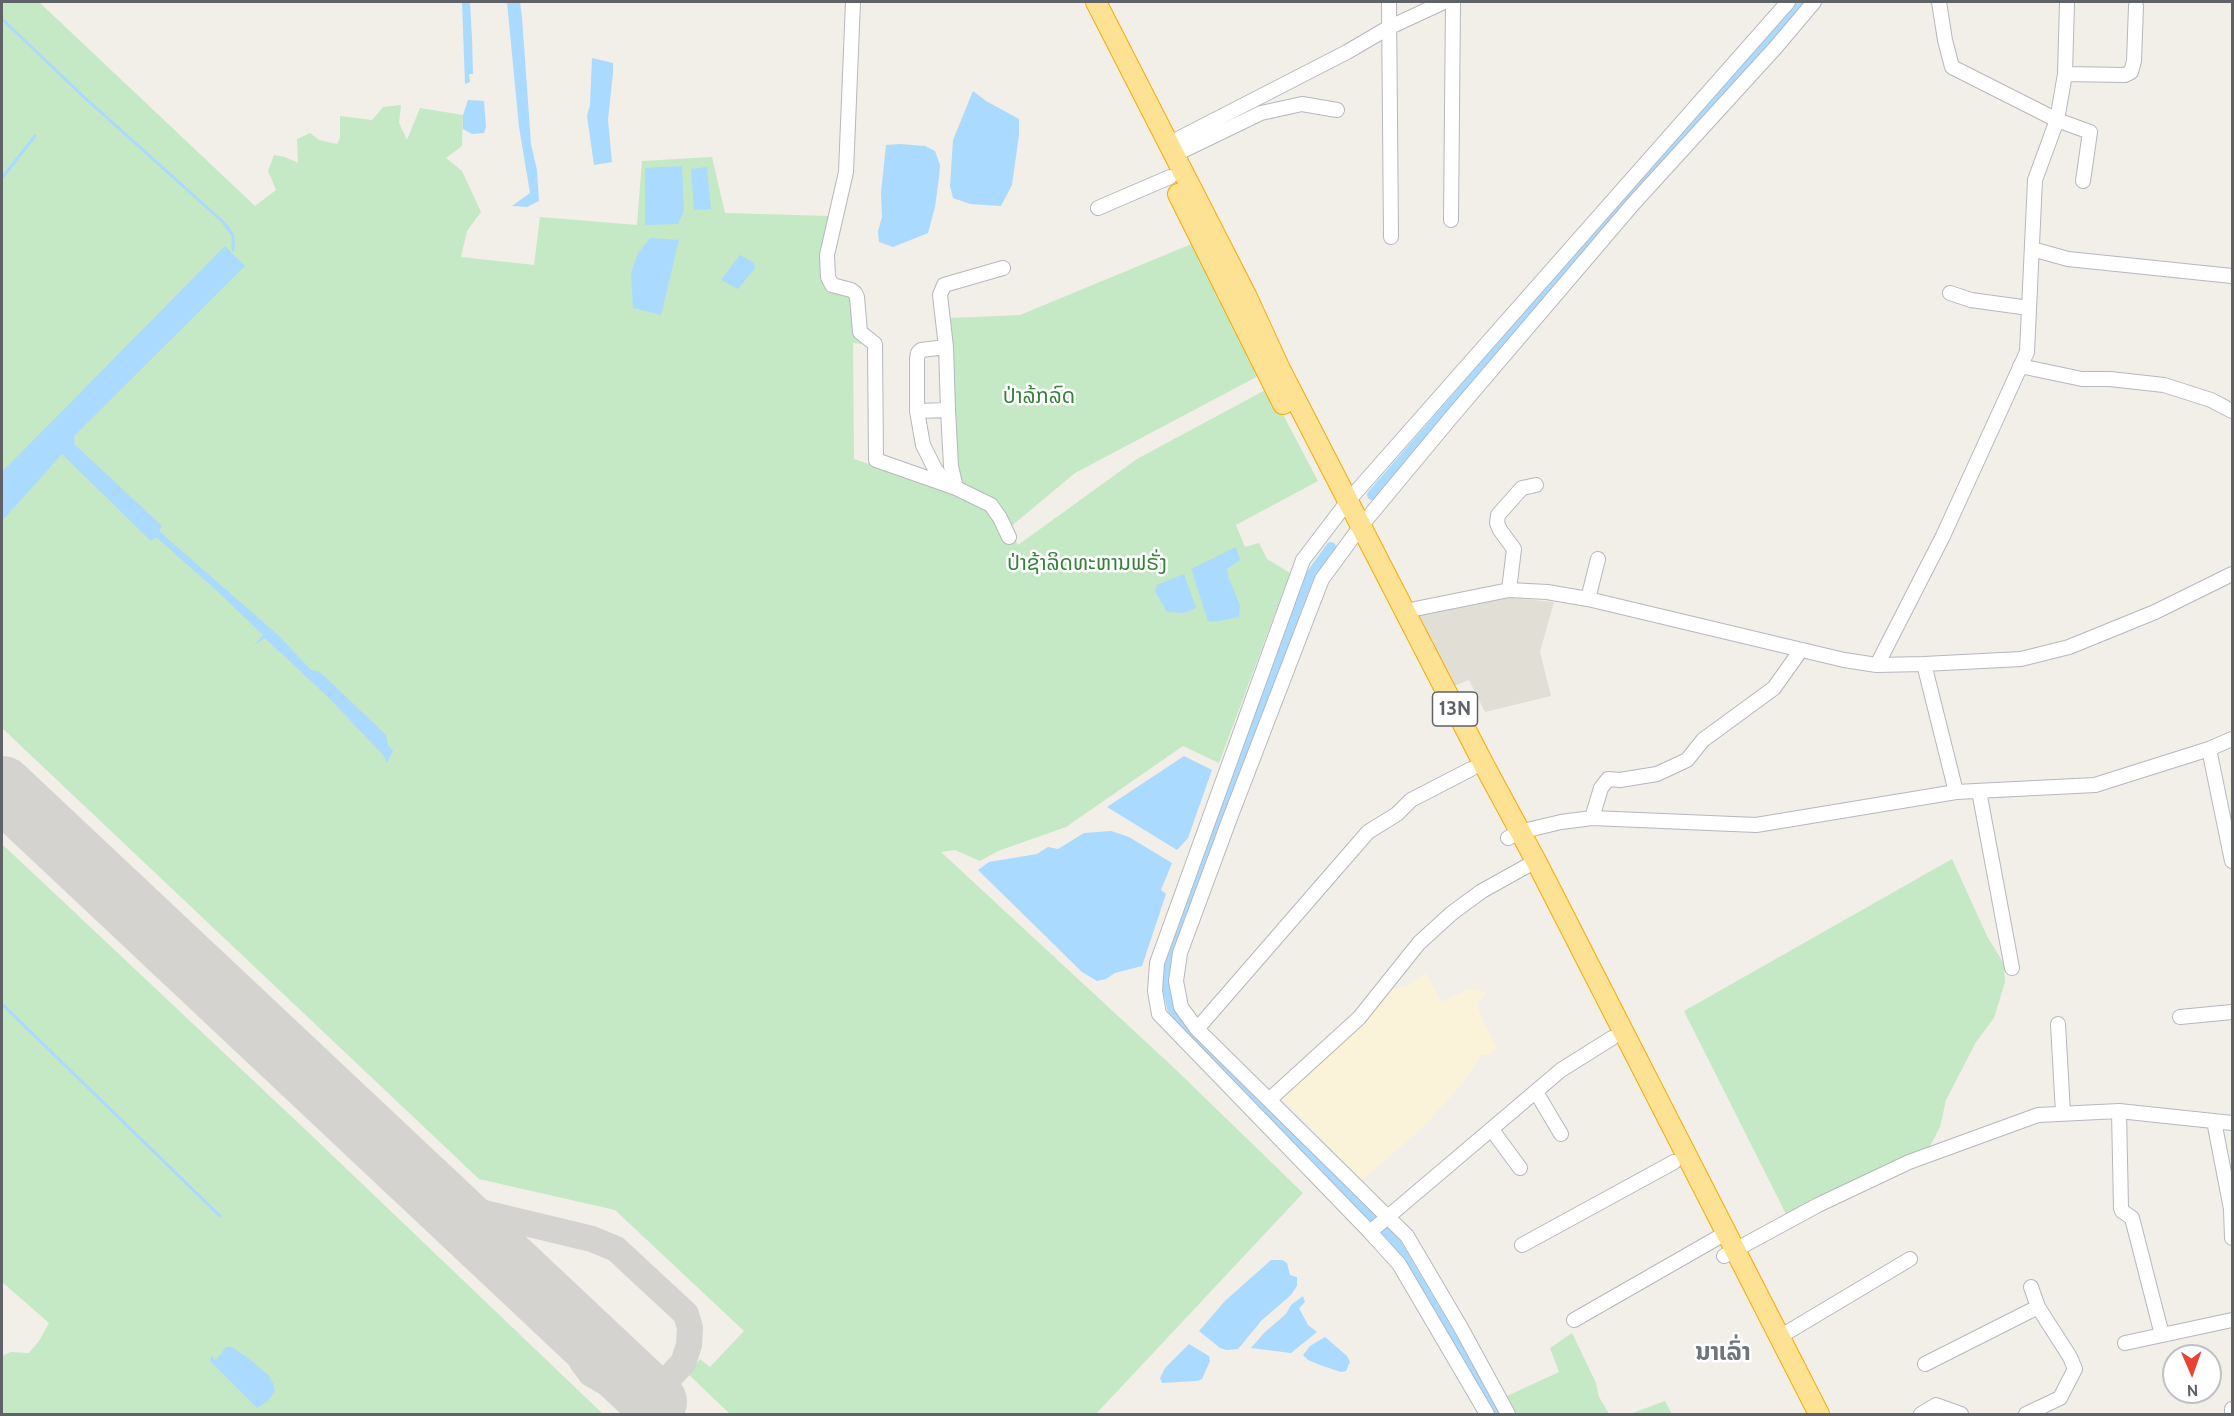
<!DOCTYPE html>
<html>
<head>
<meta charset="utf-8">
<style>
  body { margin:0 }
  #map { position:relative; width:2234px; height:1416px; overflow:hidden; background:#f1efe8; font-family:Cabin,sans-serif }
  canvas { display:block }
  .frame { position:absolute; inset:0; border:3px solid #5f6368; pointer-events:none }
  .north { position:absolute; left:2162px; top:1344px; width:60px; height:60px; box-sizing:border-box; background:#fff; border:2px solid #bfc1c3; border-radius:50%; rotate:178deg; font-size:16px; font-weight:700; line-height:24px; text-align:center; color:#5f6368 }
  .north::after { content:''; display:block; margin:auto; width:21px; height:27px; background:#ea4335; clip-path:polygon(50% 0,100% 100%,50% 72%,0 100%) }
</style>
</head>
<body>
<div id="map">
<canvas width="2234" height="1416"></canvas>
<div class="frame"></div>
<div class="north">N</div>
</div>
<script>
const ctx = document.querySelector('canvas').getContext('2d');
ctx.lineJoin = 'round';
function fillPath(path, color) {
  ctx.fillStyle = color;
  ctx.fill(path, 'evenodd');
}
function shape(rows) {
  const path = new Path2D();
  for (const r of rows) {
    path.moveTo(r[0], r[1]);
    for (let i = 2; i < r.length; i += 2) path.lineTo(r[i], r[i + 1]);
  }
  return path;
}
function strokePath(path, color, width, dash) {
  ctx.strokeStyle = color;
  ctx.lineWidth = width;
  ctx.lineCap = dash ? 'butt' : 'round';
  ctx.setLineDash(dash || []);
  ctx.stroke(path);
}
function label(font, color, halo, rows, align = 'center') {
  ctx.font = font + ' Cabin,"Noto Sans Lao",sans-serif';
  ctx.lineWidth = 5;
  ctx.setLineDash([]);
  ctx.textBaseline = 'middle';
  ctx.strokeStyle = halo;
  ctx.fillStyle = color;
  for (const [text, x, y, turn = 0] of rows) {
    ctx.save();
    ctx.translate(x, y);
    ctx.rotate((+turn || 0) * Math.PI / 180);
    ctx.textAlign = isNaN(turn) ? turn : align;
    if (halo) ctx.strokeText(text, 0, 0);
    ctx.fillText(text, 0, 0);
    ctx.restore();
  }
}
const education = shape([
  [1504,597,1554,602,1540,652,1551,696,1485,712,1469,680,1452,687,1419,614]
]);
const green = shape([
  [2,2,39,2,255,206,276,190,268,171,274,155,285,157,298,163,297,139,310,133,319,140,337,144,340,138,340,116,372,120,383,107,401,105,399,123,407,140,420,108,463,115,462,146,446,158,462,171,481,212,467,231,461,257,534,265,540,217,637,225,642,161,712,157,725,213,830,216,820,257,824,286,853,300,870,345,853,343,854,459,950,492,956,484,951,318,1020,315,1194,243,1262,374,1075,473,1009,528,1018,545,1137,459,1269,388,1318,481,1236,525,1245,547,1259,543,1267,559,1290,573,1219,763,1183,746,1066,827,998,851,980,861,955,850,941,852,1173,1067,1303,1193,1096,1414,730,1414,687,1373,700,1359,710,1367,744,1331,615,1210,479,1179,2,728],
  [2,844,310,1134,603,1414,2,1414,2,1356,11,1352,29,1353,39,1341,49,1323,2,1282],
  [1952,859,1987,936,2004,964,2005,982,1994,1018,1976,1042,1946,1100,1940,1127,1930,1146,1847,1184,1787,1216,1684,1011],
  [1572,1333,1596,1383,1599,1397,1609,1414,1517,1414,1507,1396,1559,1372,1550,1348],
  [1665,1401,1672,1414,1630,1414]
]);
const sand = shape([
  [1426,973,1441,1002,1469,989,1486,992,1477,1004,1482,1020,1497,1047,1489,1055,1481,1055,1463,1083,1421,1129,1362,1180,1281,1096,1386,992,1407,986]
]);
const water = shape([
  [462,2,470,2,472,38,473,74,469,74,470,82,465,84],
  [507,2,520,2,522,17,531,144,537,170,539,201,527,207,512,206,530,193,519,127],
  [592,58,613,63,613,73,608,120,612,162,594,165,587,116,590,105],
  [973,91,986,101,1019,119,1019,135,1012,185,1001,206,970,204,953,198,950,186,953,140],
  [468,100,484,101,486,127,484,133,472,134,463,129,463,115],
  [900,144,925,146,935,151,940,165,939,178,935,207,928,233,893,247,879,242,878,231,882,217,881,193,886,145],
  [682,166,684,211,678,224,645,225,645,168],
  [707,167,711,209,694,210,691,169],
  [650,238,679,240,661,315,633,308,631,273,638,253],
  [225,246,245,266,75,435,74,444,162,526,159,531,278,635,311,670,320,672,386,735,388,745,393,751,387,763,383,755,330,699,265,638,254,645,263,635,216,590,156,537,151,541,62,454,2,521,2,472],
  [740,255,754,263,755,268,738,289,721,280],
  [1236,547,1240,560,1227,569,1229,579,1240,605,1239,617,1213,622,1208,621,1191,569],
  [1184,574,1196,608,1184,613,1167,612,1155,591,1157,585],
  [1184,756,1212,770,1188,838,1177,850,1107,807],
  [1111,831,1129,837,1172,863,1161,890,1166,894,1142,966,1115,973,1106,979,1097,981,1082,972,978,870,989,862,1037,854,1048,847,1058,849,1084,833],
  [1271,1260,1282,1260,1287,1263,1290,1275,1297,1277,1297,1286,1291,1295,1262,1320,1238,1349,1227,1350,1220,1348,1199,1331,1225,1301],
  [1303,1296,1305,1302,1299,1308,1308,1325,1317,1332,1291,1353,1251,1348,1264,1333,1286,1314,1291,1305],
  [1325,1337,1347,1356,1350,1362,1346,1371,1341,1372,1320,1365,1308,1360,1303,1355,1310,1346],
  [1189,1344,1209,1356,1210,1361,1202,1379,1197,1381,1162,1383,1160,1378,1165,1368],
  [226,1347,232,1347,252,1361,268,1375,273,1383,275,1391,268,1401,257,1408,210,1361,212,1355,214,1360,217,1359]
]);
const stream = shape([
  [2,19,85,98,222,221,233,235,233,250],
  [2,178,35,136],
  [2,1004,220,1216]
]);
const canal = shape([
  [1372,495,1800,2],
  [1331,547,1308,579,1174,946,1165,978,1172,1008,1188,1034,1393,1238,1497,1414]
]);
const taxiway = shape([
  [398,1160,441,1197,459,1207,592,1239,616,1249,686,1314,690,1328,689,1345,683,1363,666,1381,643,1391,619,1390,591,1374,582,1362,572,1332,560,1313]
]);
const runway = shape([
  [2,788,655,1402]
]);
const minor = shape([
  [853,2,846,172,827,255,828,277,832,285,851,290,855,293,857,297,860,332,875,344,876,460,956,488,991,505,1000,518,1009,537],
  [1389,2,1391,237],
  [1939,2,1945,40,1952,67,2057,120,2090,132,2083,181],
  [2065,74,2125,75,2131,72,2134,61,2136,6],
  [1168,144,1347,52,1388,28,1444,2],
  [1174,155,1261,113,1302,104,1337,110],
  [1098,208,1170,177],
  [1451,220,1453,2],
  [2032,249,2068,259,2232,276],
  [1950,293,1971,300,2029,308],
  [946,347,940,295,944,285,1003,268],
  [2020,366,2082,379,2110,379,2164,385,2211,400,2232,411],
  [917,411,917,359,918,353,921,350,946,347,948,410],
  [947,484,935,469,923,445,917,411,948,410,951,466,956,488],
  [1509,590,1514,549,1500,530,1497,523,1498,515,1522,488,1536,485],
  [1588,599,1598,559],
  [1405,611,1509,590,1547,592,1588,599,1844,660,1877,665,1924,664,2021,659,2069,647,2155,612,2232,574],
  [1924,664,1956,792],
  [1877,665,1943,536,2027,352,2035,180,2057,120,2065,74,2067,2],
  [2209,749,2232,861],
  [1979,791,2012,968],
  [1592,818,1601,788,1608,779,1620,780,1657,774,1687,760,1703,740,1774,688,1801,650],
  [1508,838,1519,832,1561,822,1592,818,1756,825,1956,792,2095,785,2209,749,2232,739],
  [2180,1017,2232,1012],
  [2058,1024,2063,1113],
  [1197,1029,1368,832,1397,814,1411,800,1471,769],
  [1536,1092,1561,1134],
  [1269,1100,1359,1018,1419,943,1452,913,1482,891,1536,861],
  [2119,1111,2121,1208,2122,1211,2132,1218,2162,1335],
  [2214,1121,2231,1209,2232,1238],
  [1492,1130,1520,1168],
  [1370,1232,1561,1070,1612,1038],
  [1522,1245,1674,1162],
  [1724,1256,1818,1205,1909,1162,2038,1115,2119,1111,2232,1123],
  [2031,1287,2038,1307],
  [1574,1320,1726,1233],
  [1781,1336,1910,1259],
  [2125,1343,2232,1320],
  [1925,1364,2038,1307,2070,1357,2075,1369,2060,1398,2026,1414],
  [1487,1414,1399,1264,1370,1232,1159,1014,1155,991,1157,963,1303,560,1348,501,1788,2],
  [1508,1414,1460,1326,1407,1236,1197,1029,1181,1007,1176,981,1180,953,1230,818,1322,579,1361,526,1449,420,1633,204,1776,47,1814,2],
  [1921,1414,1936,1405,1961,1414],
  [2232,1414,2232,1409]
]);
const highway = shape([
  [1096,2,1246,295,1280,369,1483,763,1536,861,1819,1414],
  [1178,194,1283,404]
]);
const shields = [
  [1455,709,45]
];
const shieldNames = [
  ["13N",1455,709]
];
const parkNames = [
  ["ປ່າລ້ກລົດ",1039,397],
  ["ປ່າຊ້າລິດທະຫານຟຣັ່ງ",1087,564]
];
const quarterNames = [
  ["ນາເລົ່າ",1723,1353]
];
fillPath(education, '#e1ded6');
fillPath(green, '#c5e8c5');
fillPath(sand, '#fbf3d9');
fillPath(water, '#aadaff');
strokePath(stream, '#aadaff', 3);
strokePath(canal, '#aadaff', 10);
strokePath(taxiway, '#d4d3d0', 26);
strokePath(runway, '#d4d3d0', 64);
strokePath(minor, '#b5b8bc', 16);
strokePath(highway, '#f9ab00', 22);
strokePath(minor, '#fff', 14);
strokePath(highway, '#fde293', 20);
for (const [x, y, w] of shields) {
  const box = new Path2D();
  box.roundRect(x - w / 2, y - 17, w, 34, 4.5);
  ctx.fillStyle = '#fff';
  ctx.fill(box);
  strokePath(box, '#5f6368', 1.5);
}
label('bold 20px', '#5f6368', null, shieldNames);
label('21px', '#348238', '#fff', parkNames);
label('bold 24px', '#70757a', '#fff', quarterNames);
</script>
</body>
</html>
